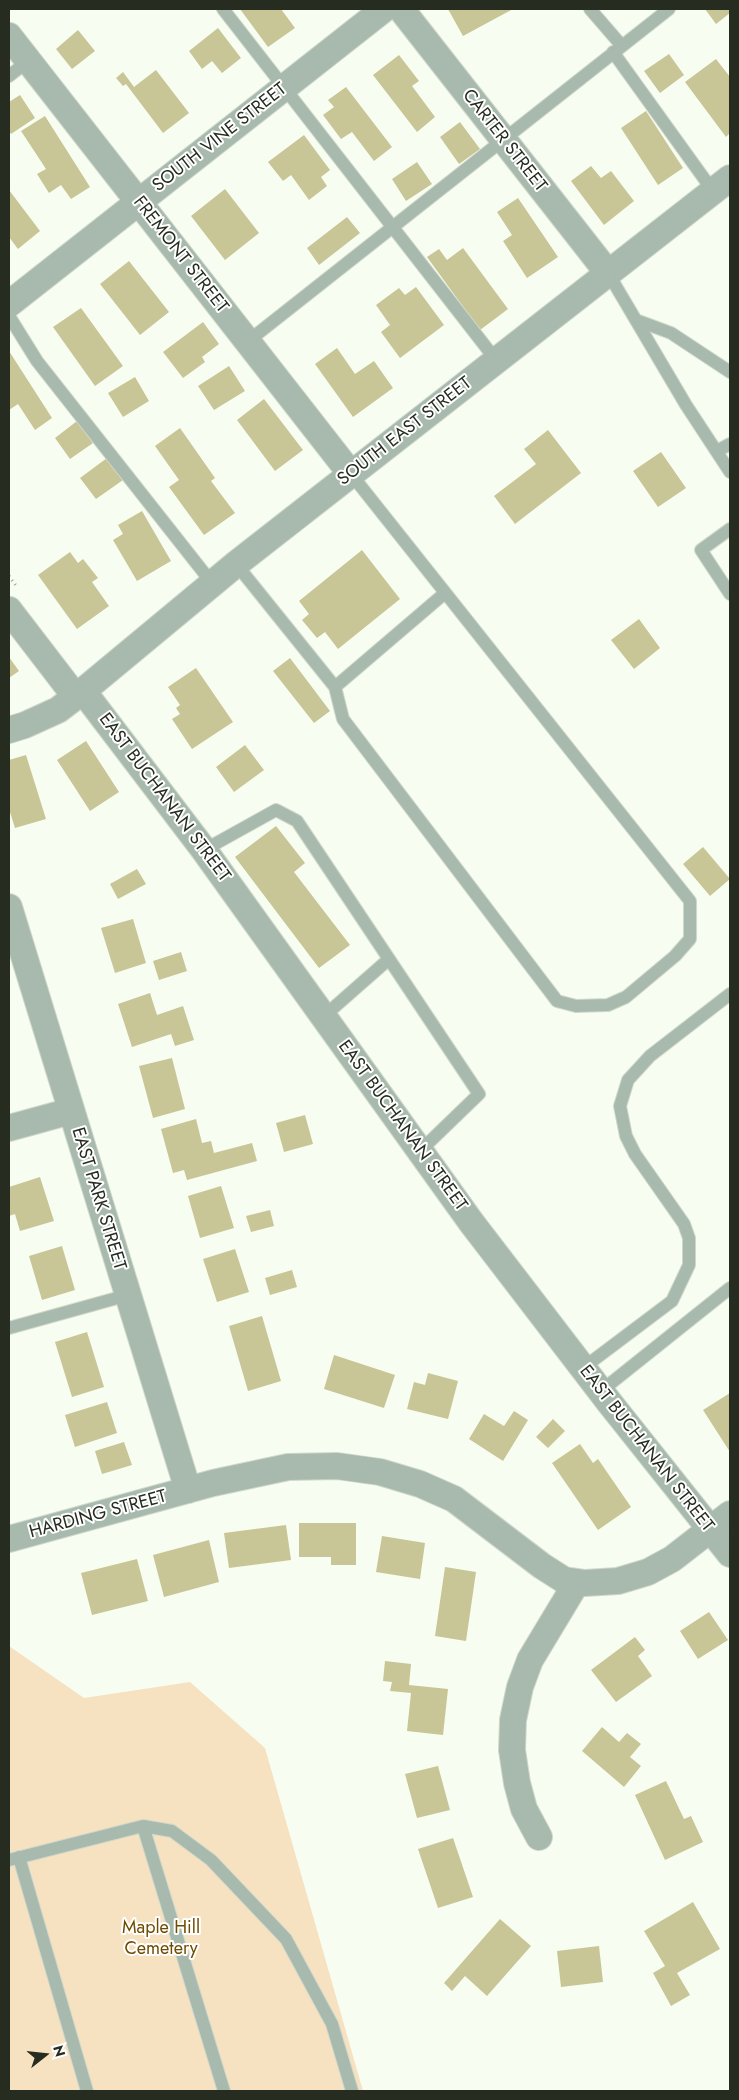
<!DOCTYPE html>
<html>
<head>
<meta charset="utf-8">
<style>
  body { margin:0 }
  #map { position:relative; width:739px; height:2100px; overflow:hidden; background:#f7fef1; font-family:Jost,sans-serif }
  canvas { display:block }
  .frame { position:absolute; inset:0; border:10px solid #262c20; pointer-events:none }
  .north { position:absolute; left:20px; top:2030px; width:50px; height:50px; -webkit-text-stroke:4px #fff; paint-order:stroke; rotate:74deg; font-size:14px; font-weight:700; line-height:20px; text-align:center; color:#262c20 }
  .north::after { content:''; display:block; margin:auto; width:18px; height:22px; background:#262c20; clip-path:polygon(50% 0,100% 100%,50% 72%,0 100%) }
</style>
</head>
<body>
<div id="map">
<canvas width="739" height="2100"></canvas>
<div class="frame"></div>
<div class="north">N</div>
</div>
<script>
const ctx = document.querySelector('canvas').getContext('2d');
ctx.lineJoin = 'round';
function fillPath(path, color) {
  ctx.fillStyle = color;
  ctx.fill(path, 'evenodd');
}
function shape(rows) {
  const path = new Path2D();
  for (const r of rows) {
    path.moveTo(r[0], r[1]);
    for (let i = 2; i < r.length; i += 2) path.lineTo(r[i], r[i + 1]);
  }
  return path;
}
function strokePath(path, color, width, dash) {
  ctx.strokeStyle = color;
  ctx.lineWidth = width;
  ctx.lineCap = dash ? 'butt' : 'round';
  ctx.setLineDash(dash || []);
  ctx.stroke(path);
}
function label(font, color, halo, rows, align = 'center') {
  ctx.font = font + ' Jost,sans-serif';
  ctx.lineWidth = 4;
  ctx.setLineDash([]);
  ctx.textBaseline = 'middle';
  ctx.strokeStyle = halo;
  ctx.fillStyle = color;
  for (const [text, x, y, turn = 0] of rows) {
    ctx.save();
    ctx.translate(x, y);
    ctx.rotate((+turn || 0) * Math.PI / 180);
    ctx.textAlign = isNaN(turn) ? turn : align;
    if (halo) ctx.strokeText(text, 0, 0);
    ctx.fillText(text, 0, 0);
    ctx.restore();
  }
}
const green = shape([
  [9,1646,84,1698,190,1682,265,1748,363,2091,9,2091]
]);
const building = shape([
  [240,9,281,9,295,28,268,47],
  [448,9,513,9,463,36],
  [705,9,730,9,730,13,716,24],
  [218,28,241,58,222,73,212,61,202,69,189,51],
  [78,30,95,51,72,69,56,49],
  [669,54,684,75,660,93,644,71],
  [399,55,419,81,412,86,435,117,417,132,373,75],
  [716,59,730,77,730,133,726,137,685,82],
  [156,70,189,113,163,133,126,84,123,86,116,78,123,72,134,87],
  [346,87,392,147,374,161,352,132,341,139,323,115,334,107,328,100],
  [20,95,35,118,11,134,9,131,9,102],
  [646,111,683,168,658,185,621,128],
  [45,116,90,187,71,199,61,185,49,193,37,174,46,169,21,131],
  [460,122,480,149,459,164,440,137],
  [304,135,330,170,321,177,327,186,309,200,291,175,283,181,268,162],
  [417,162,432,184,406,201,392,179],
  [591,166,601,178,611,171,634,201,604,225,571,181],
  [225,189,259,233,225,260,191,216],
  [9,190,40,231,18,249,9,237],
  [518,198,558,257,527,278,503,241,512,235,497,212],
  [347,217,360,233,319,265,307,248],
  [463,248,508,309,480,330,427,257,439,249,447,260],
  [129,261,169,312,140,335,100,284],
  [416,287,444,325,400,358,381,332,390,325,376,305,399,288,405,295],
  [81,308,123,366,95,386,53,327],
  [203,322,219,344,202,357,205,362,183,378,163,352],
  [337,348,355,374,374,361,393,388,353,417,315,364],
  [9,351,52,418,35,430,18,404,9,410],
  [229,366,245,391,214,410,198,386],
  [135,377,149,401,123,417,108,393],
  [264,399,303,450,275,471,237,420],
  [77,421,93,443,70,459,55,438],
  [180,428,215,478,211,481,235,513,204,535,169,487,179,480,155,446],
  [548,430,581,473,515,524,494,496,536,464,524,449],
  [661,452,686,488,658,507,633,471],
  [107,458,123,480,96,499,80,478],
  [142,511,171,561,137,581,113,540,123,534,118,525],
  [362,550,400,599,338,649,325,632,317,638,302,620,309,614,299,601],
  [70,552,78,563,83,559,98,578,92,582,109,606,77,629,38,575],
  [639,619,660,648,634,669,611,640],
  [9,657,19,671,9,678],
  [290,658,330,711,314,723,273,671],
  [196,668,233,722,192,749,172,719,180,714,176,708,180,705,168,687],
  [86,741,119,792,90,811,57,760],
  [245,745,264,770,234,792,216,767],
  [26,755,46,819,15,828,9,809,9,760],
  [276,826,305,863,294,872,350,945,319,968,235,857],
  [703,847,730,879,710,896,683,864],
  [137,869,146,884,118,899,110,884],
  [133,919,146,963,115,973,101,928],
  [181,952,187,971,159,980,153,961],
  [150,993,157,1015,183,1006,194,1040,175,1046,171,1034,132,1047,118,1004],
  [172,1058,185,1109,153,1118,139,1066],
  [305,1115,313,1144,284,1152,276,1123],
  [196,1119,202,1143,211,1141,214,1153,252,1143,257,1161,187,1180,184,1170,173,1173,161,1129],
  [40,1177,54,1221,20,1231,15,1214,9,1216,9,1187],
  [221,1186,234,1228,200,1238,188,1196],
  [270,1210,274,1226,251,1232,246,1216],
  [62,1246,75,1290,42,1300,29,1256],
  [235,1249,249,1292,217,1302,203,1259],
  [292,1270,297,1287,270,1295,265,1278],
  [262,1316,281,1381,248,1391,229,1326],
  [87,1332,104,1387,72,1397,55,1342],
  [334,1355,395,1375,384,1408,324,1389],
  [428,1373,458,1381,448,1419,407,1409,414,1382,425,1385],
  [730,1393,730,1452,703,1410],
  [107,1402,117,1433,75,1447,65,1415],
  [514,1411,528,1420,503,1461,469,1439,484,1414,504,1426],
  [553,1419,565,1431,548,1448,536,1437],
  [124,1442,132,1465,102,1474,95,1451],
  [580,1444,593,1463,598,1459,631,1507,598,1530,552,1463],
  [299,1523,356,1523,356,1565,331,1565,331,1557,299,1557],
  [286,1525,291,1560,229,1568,224,1533],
  [382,1536,425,1543,420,1579,376,1572],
  [209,1540,219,1582,164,1597,153,1555],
  [137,1559,148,1601,92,1615,81,1573],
  [445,1567,476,1572,466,1641,435,1636],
  [709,1612,728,1640,698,1659,680,1631],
  [635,1637,645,1650,638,1656,652,1676,616,1702,591,1670],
  [385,1661,411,1664,409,1685,448,1689,443,1735,407,1731,411,1693,390,1691,392,1682,383,1681],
  [602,1727,619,1742,627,1733,641,1744,630,1757,641,1766,624,1787,582,1751],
  [438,1766,450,1810,417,1818,405,1774],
  [666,1781,684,1819,691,1816,703,1842,665,1860,635,1795],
  [453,1838,473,1897,438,1908,418,1849],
  [693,1902,720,1949,677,1973,690,1995,671,2006,653,1973,665,1966,644,1931],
  [500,1919,531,1946,487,1996,465,1976,452,1991,444,1983],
  [599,1946,603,1982,561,1987,557,1951]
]);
const path = shape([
  [9,576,17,587]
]);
const service = shape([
  [223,9,496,360],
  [590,9,622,46],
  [613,52,713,191],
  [9,76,28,61],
  [608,273,686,405,730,472],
  [9,316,37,361,212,583],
  [636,320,671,333,730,372],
  [247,342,669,9],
  [717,451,730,444],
  [730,529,701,550,730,594],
  [236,564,335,687,343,719,557,1001,576,1006,608,1005,626,997,675,956,690,939,690,901,351,474],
  [335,687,445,593],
  [204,850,276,810,297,821,389,959,323,1017],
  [389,959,479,1094,420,1151],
  [9,1328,128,1295],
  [583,1368,672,1301,689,1265,689,1238,684,1224,635,1154,626,1136,620,1106,628,1080,650,1056,730,994],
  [601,1391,730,1288],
  [143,1826,224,2091],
  [19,1857,87,2091],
  [9,1860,143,1826,172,1831,211,1860,286,1939,332,2024,352,2091]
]);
const minor = shape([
  [401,9,608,273],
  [9,36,351,474],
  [9,304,384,9],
  [9,610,75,696],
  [83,691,204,850,471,1222,609,1402,730,1554],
  [9,730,25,725,58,710,83,691,236,564,730,178],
  [9,907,188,1490],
  [9,1128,71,1111],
  [9,1539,213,1483,288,1467,337,1466,380,1472,420,1484,454,1499,542,1566,564,1580,585,1583,618,1581,648,1572,672,1559,730,1514],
  [539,1837,524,1809,517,1783,512,1750,513,1720,520,1687,530,1660,577,1582]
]);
const streetNames = [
  ["SOUTH VINE STREET",220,138,-38],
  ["CARTER STREET",504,141,52],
  ["FREMONT STREET",180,255,52],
  ["SOUTH EAST STREET",405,432,-38],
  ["EAST BUCHANAN STREET",164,798,53],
  ["EAST BUCHANAN STREET",402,1126,54],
  ["EAST PARK STREET",98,1199,73],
  ["EAST BUCHANAN STREET",646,1449,52],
  ["HARDING STREET",98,1515,-15]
];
const parkNames = [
  ["Maple Hill",161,1929],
  ["Cemetery",161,1950]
];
fillPath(green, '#f6e1c1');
fillPath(building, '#c8c596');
strokePath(service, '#d1d8cb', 14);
strokePath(minor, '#d1d8cb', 28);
strokePath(path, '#969d90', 3, [1, 4]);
strokePath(service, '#a7baad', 12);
strokePath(minor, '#a7baad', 26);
label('18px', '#262c20', '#fff', streetNames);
label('18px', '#6f4c00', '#fff', parkNames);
</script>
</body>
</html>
